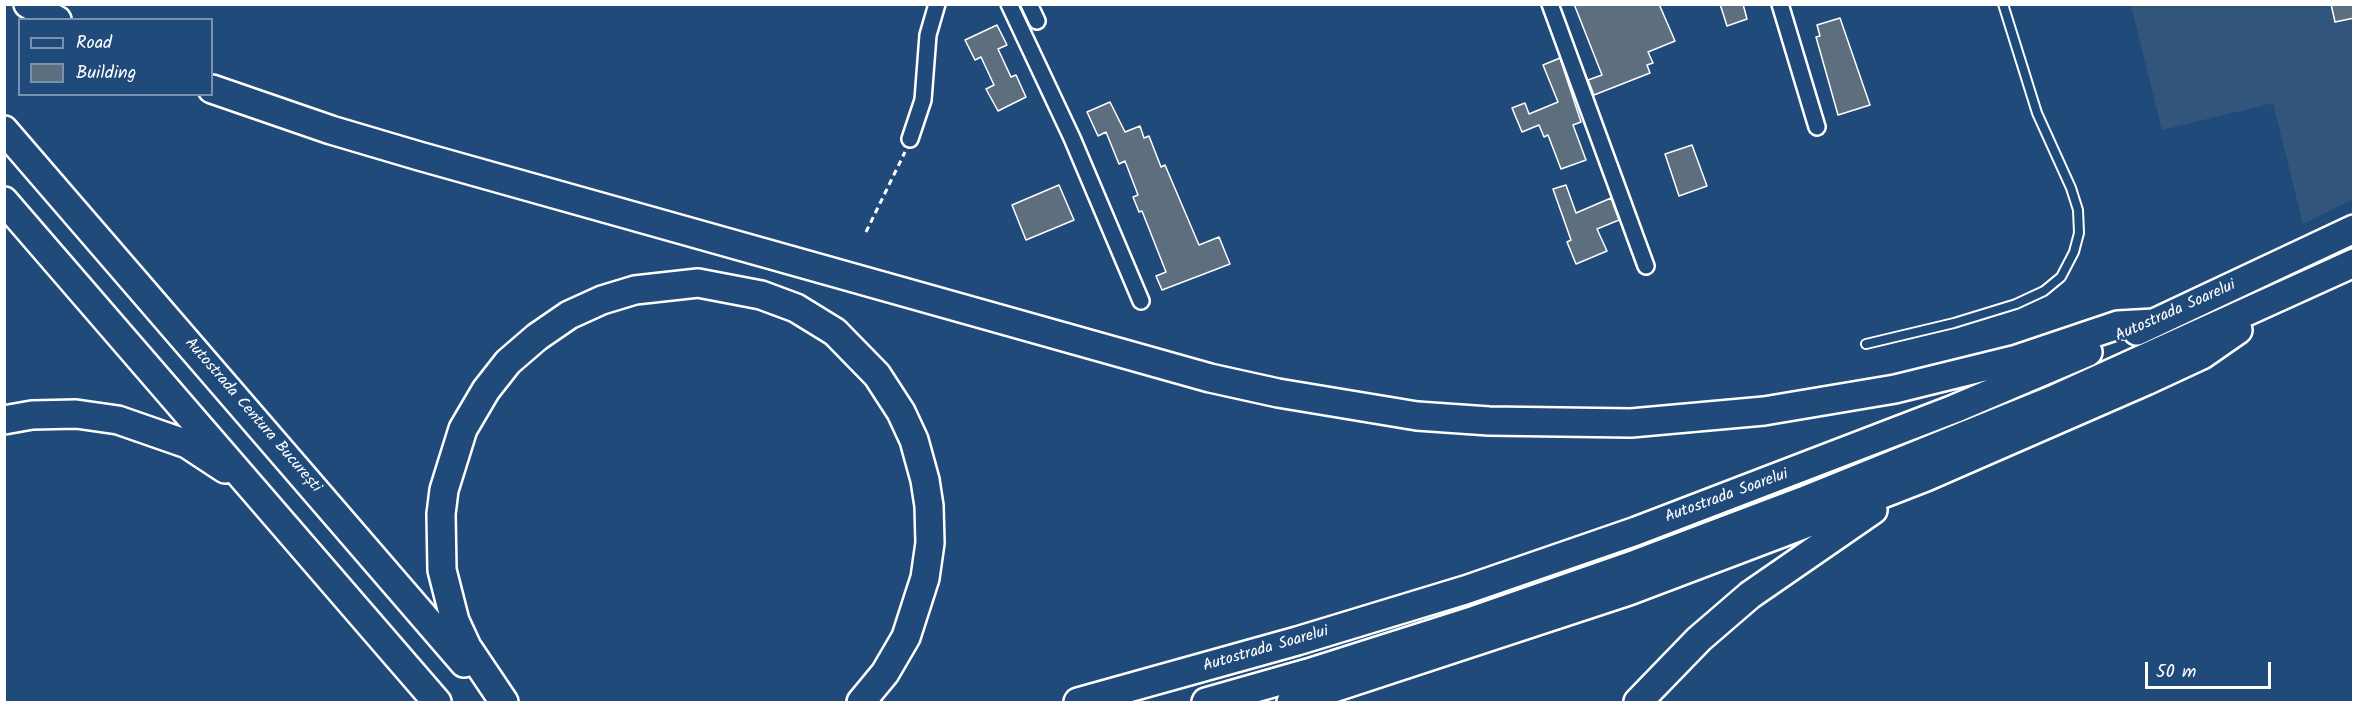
<!DOCTYPE html>
<html>
<head>
<meta charset="utf-8">
<style>
  body { margin:0 }
  #map { position:relative; width:2358px; height:707px; overflow:hidden; background:#1f4a7a; font-family:Kalam,sans-serif }
  canvas { display:block }
  .frame { position:absolute; inset:0; border:6px solid #fff; pointer-events:none }
  .legend { position:absolute; left:18px; top:18px; width:195px; height:78px; box-sizing:border-box; background:#1f4a7a; border:2px solid #7992af; margin:0; padding:8px 10px; list-style:none; font-size:18px; color:#fff }
  .legend li { display:flex; align-items:center; gap:12px; height:30px }
  .legend b { width:30px; border:2px solid #7992af }
  .scale { position:absolute; left:2145px; top:662px; width:126px; height:27px; box-sizing:border-box; border:3px solid #fff; border-top:0; padding-left:8px; font-size:18px; line-height:21px; white-space:nowrap; color:#fff; -webkit-text-stroke:4px #1f4a7a; paint-order:stroke }
</style>
</head>
<body>
<div id="map">
<canvas width="2358" height="707"></canvas>
<div class="frame"></div>
<ul class="legend">
<li><b style="height:8px;background:#1f4a7a"></b>Road</li>
<li><b style="height:16px;background:#5d6e7e"></b>Building</li>
</ul>
<div class="scale">50 m</div>
</div>
<script>
const ctx = document.querySelector('canvas').getContext('2d');
ctx.lineJoin = 'round';
function fillPath(path, color) {
  ctx.fillStyle = color;
  ctx.fill(path, 'evenodd');
}
function shape(rows) {
  const path = new Path2D();
  for (const r of rows) {
    path.moveTo(r[0], r[1]);
    for (let i = 2; i < r.length; i += 2) path.lineTo(r[i], r[i + 1]);
  }
  return path;
}
function strokePath(path, color, width, dash) {
  ctx.strokeStyle = color;
  ctx.lineWidth = width;
  ctx.lineCap = dash ? 'butt' : 'round';
  ctx.setLineDash(dash || []);
  ctx.stroke(path);
}
function label(font, color, halo, rows, align = 'center') {
  ctx.font = font + ' Kalam,sans-serif';
  ctx.lineWidth = 5;
  ctx.setLineDash([]);
  ctx.textBaseline = 'middle';
  ctx.strokeStyle = halo;
  ctx.fillStyle = color;
  for (const [text, x, y, turn = 0] of rows) {
    ctx.save();
    ctx.translate(x, y);
    ctx.rotate((+turn || 0) * Math.PI / 180);
    ctx.textAlign = isNaN(turn) ? turn : align;
    if (halo) ctx.strokeText(text, 0, 0);
    ctx.fillText(text, 0, 0);
    ctx.restore();
  }
}
const built = shape([
  [2131,5,2353,5,2353,199,2303,224,2273,103,2162,130]
]);
const building = shape([
  [1574,4,1659,4,1675,41,1648,52,1653,63,1647,65,1650,73,1594,95,1588,80,1602,75,1574,4],
  [1720,4,1743,4,1747,19,1727,26,1720,4],
  [2331,4,2354,4,2354,18,2335,22,2331,4],
  [1840,18,1870,105,1838,115,1816,37,1820,36,1817,25,1840,18],
  [997,25,1007,45,998,49,1011,77,1016,75,1026,97,998,111,986,89,994,85,981,57,975,60,965,40,997,25],
  [1560,58,1581,122,1573,125,1586,160,1561,169,1548,135,1544,137,1539,125,1522,132,1512,108,1525,103,1529,114,1558,102,1543,65,1560,58],
  [1110,102,1125,132,1140,126,1144,138,1149,136,1161,167,1165,165,1199,245,1219,237,1230,264,1162,290,1156,276,1166,272,1142,211,1139,212,1133,197,1138,195,1125,161,1119,164,1106,132,1098,136,1087,112,1110,102],
  [1692,145,1707,186,1679,196,1665,154,1692,145],
  [1059,185,1074,220,1026,240,1012,205,1059,185],
  [1566,185,1576,213,1611,198,1619,220,1597,229,1607,251,1576,264,1567,242,1571,240,1553,189,1566,185]
]);
const path = shape([
  [866,232,905,152]
]);
const service = shape([
  [1866,344,1954,323,2016,304,2044,291,2061,277,2074,252,2079,233,2078,210,2071,188,2037,113,2003,4]
]);
const minor = shape([
  [1009,4,1072,138,1141,301],
  [1029,4,1037,21],
  [1550,4,1646,266],
  [1780,4,1817,127],
  [910,139,923,100,928,35,937,4]
]);
const motorway = shape([
  [28,4,57,20],
  [212,89,331,130,419,156,1210,378,1278,393,1417,416,1489,421,1631,423,1764,411,1895,389,2017,359,2118,325,2154,323],
  [4,130,464,663],
  [4,201,437,702],
  [2137,331,2354,229],
  [4,420,32,415,76,414,118,420,187,444,225,469],
  [504,702,467,647,455,621,442,570,441,514,444,490,463,429,486,390,508,362,537,337,569,315,602,300,635,290,698,283,761,295,796,308,835,332,877,375,901,412,914,440,925,480,929,506,930,543,925,578,906,637,885,673,861,702],
  [1078,702,1297,641,1465,590,1636,531,1954,409,2088,352],
  [1206,702,1308,673,1475,620,1636,564,1803,501,2052,400,2354,263],
  [1291,702,1629,591,1790,530,1926,477,2146,381,2202,355,2238,330],
  [1638,702,1699,639,1750,595,1873,510]
]);
const streetNames = [
  ["Autostrada Soarelui",2176,312,-24],
  ["Autostrada Centura București",252,416,49],
  ["Autostrada Soarelui",1727,497,-20],
  ["Autostrada Soarelui",1266,650,-16]
];
fillPath(built, '#32557b');
fillPath(building, '#5d6e7e');
strokePath(building, '#fff', 1.5);
strokePath(service, '#fff', 12);
strokePath(minor, '#fff', 20);
strokePath(motorway, '#fff', 32);
strokePath(path, '#fff', 3, [6, 4.5]);
strokePath(service, '#1f4a7a', 8);
strokePath(minor, '#1f4a7a', 15);
strokePath(motorway, '#1f4a7a', 27);
label('16px', '#fff', '#1f4a7a', streetNames);
</script>
</body>
</html>
